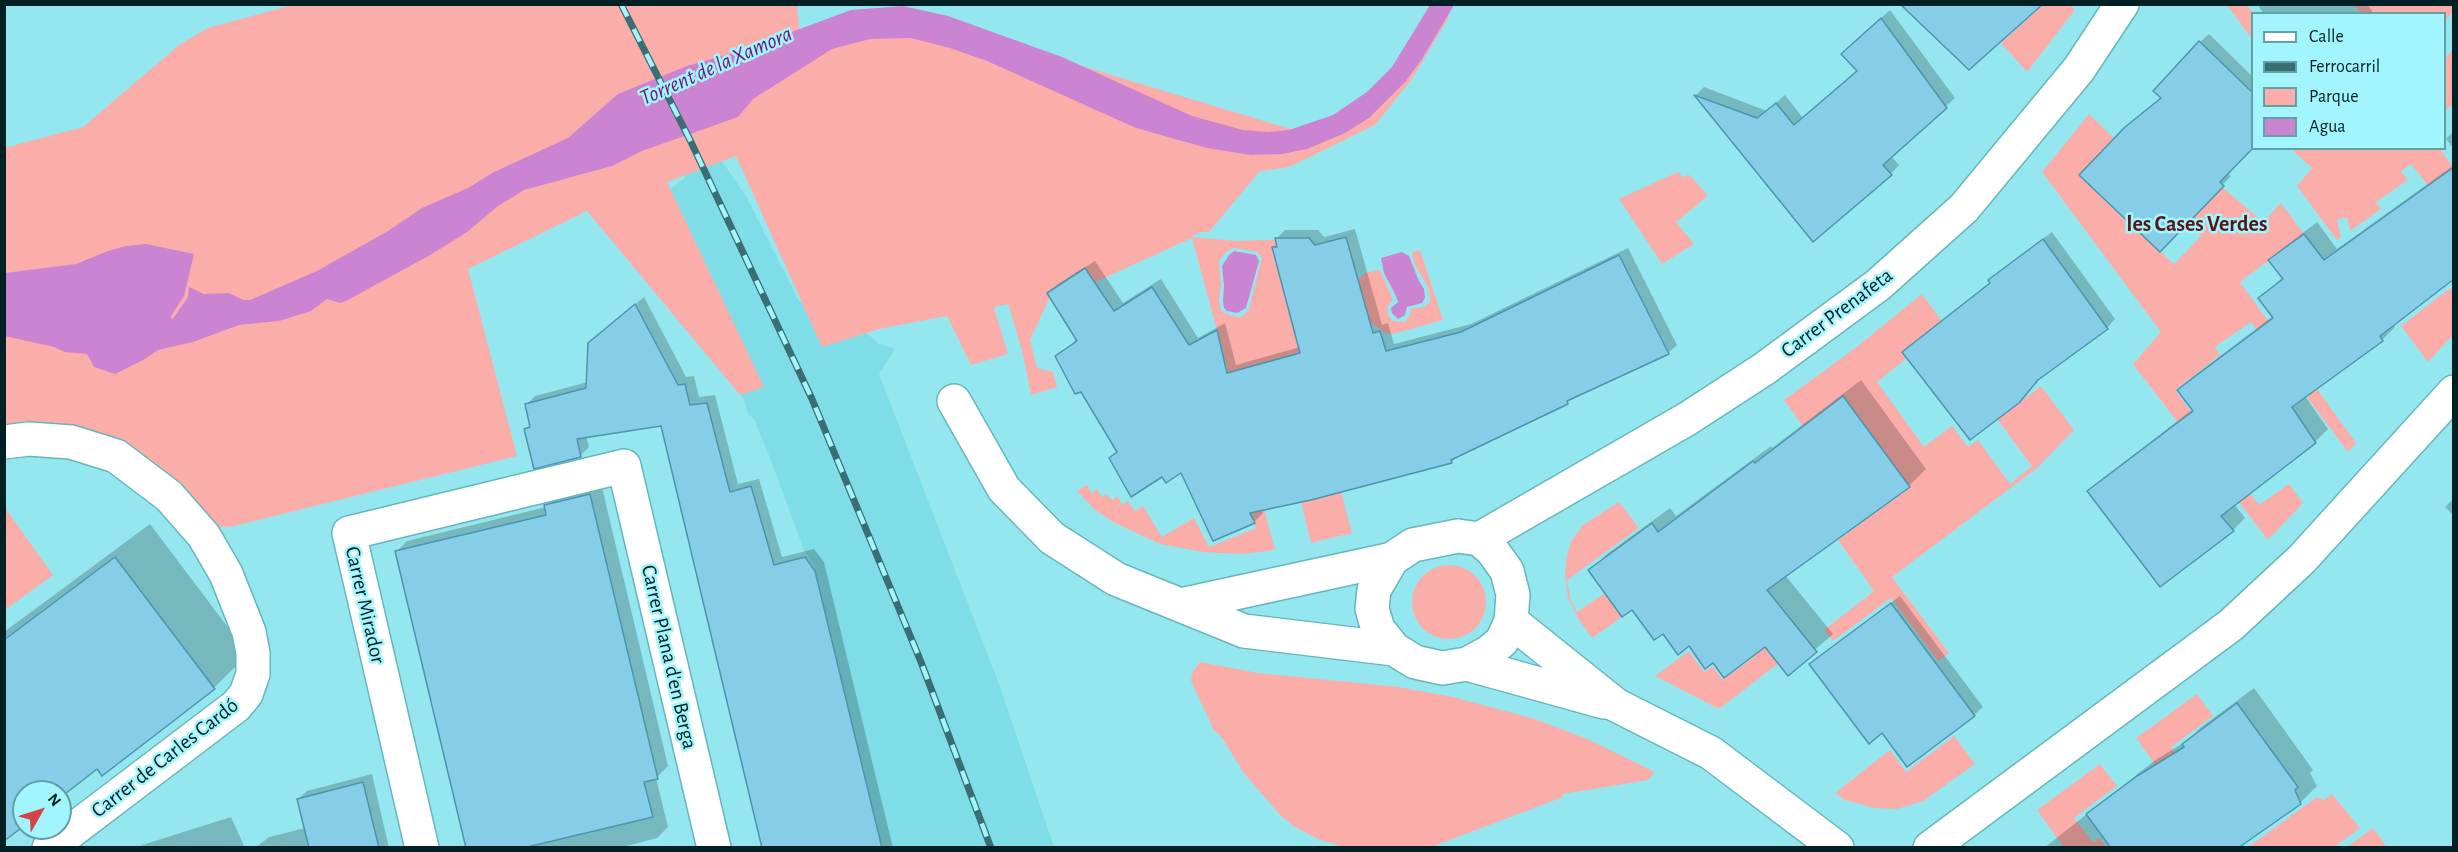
<!DOCTYPE html>
<html>
<head>
<meta charset="utf-8">
<style>
  body { margin:0 }
  #map { position:relative; width:2458px; height:852px; overflow:hidden; background:#95e7ef; font-family:"Alegreya Sans",sans-serif }
  canvas { display:block }
  .frame { position:absolute; inset:0; border:6px solid #002023; pointer-events:none }
  .legend { position:absolute; left:2251px; top:12px; width:195px; height:138px; box-sizing:border-box; background:#a2f5fc; border:2px solid #61a0a5; margin:0; padding:8px 10px; list-style:none; font-size:18px; color:#002023 }
  .legend li { display:flex; align-items:center; gap:12px; height:30px }
  .legend b { width:30px; border:2px solid #61a0a5 }
  .north { position:absolute; left:12px; top:780px; width:60px; height:60px; box-sizing:border-box; background:#a2f5fc; border:2px solid #61a0a5; border-radius:50%; rotate:51deg; font-size:16px; font-weight:700; line-height:24px; text-align:center; color:#002023 }
  .north::after { content:''; display:block; margin:auto; width:21px; height:27px; background:#d44448; clip-path:polygon(50% 0,100% 100%,50% 72%,0 100%) }
</style>
</head>
<body>
<div id="map">
<canvas width="2458" height="852"></canvas>
<div class="frame"></div>
<ul class="legend">
<li><b style="height:8px;background:#fff"></b>Calle</li>
<li><b style="height:8px;background:#3b6e73"></b>Ferrocarril</li>
<li><b style="height:16px;background:#fbaea9"></b>Parque</li>
<li><b style="height:16px;background:#ca84d2"></b>Agua</li>
</ul>
<div class="north">N</div>
</div>
<script>
const ctx = document.querySelector('canvas').getContext('2d');
ctx.lineJoin = 'round';
function fillPath(path, color) {
  ctx.fillStyle = color;
  ctx.fill(path, 'evenodd');
}
function shape(rows) {
  const path = new Path2D();
  for (const r of rows) {
    if (r.length === 3) {
      path.moveTo(r[0] + r[2], r[1]);
      path.arc(r[0], r[1], r[2], 0, 2 * Math.PI);
      continue;
    }
    path.moveTo(r[0], r[1]);
    for (let i = 2; i < r.length; i += 2) path.lineTo(r[i], r[i + 1]);
  }
  return path;
}
function strokePath(path, color, width, dash) {
  ctx.strokeStyle = color;
  ctx.lineWidth = width;
  ctx.lineCap = dash ? 'butt' : 'round';
  ctx.setLineDash(dash || []);
  ctx.stroke(path);
}
function label(font, color, halo, rows, align = 'center') {
  ctx.font = font + ' "Alegreya Sans",sans-serif';
  ctx.lineWidth = 5;
  ctx.setLineDash([]);
  ctx.textBaseline = 'middle';
  ctx.strokeStyle = halo;
  ctx.fillStyle = color;
  for (const [text, x, y, turn = 0] of rows) {
    ctx.save();
    ctx.translate(x, y);
    ctx.rotate((+turn || 0) * Math.PI / 180);
    ctx.textAlign = isNaN(turn) ? turn : align;
    if (halo) ctx.strokeText(text, 0, 0);
    ctx.fillText(text, 0, 0);
    ctx.restore();
  }
}
const built = shape([
  [603,14,721,160,746,196,799,301,813,312,869,335,879,344,895,349,879,374,999,684,1054,847,882,847,814,566,804,550,770,458,754,419,748,414,744,399,672,313,659,197,685,178]
]);
const green = shape([
  [292,5,797,5,801,49,865,28,981,32,1095,70,1297,131,1355,109,1423,36,1429,5,1452,5,1447,20,1412,79,1375,125,1289,167,1260,171,1209,232,1200,232,1191,237,1238,241,1309,238,1311,246,1272,247,1285,295,1338,342,1231,382,1192,238,1095,282,1093,280,1050,297,1030,340,1037,368,1053,372,1057,387,1031,395,1022,350,1008,304,994,307,1008,354,971,365,947,316,879,329,822,347,736,156,667,182,764,387,740,395,587,211,468,269,517,456,230,527,204,526,176,488,5,432,4,148,83,127,179,45,208,28],
  [1234,248,1257,252,1262,258,1249,309,1243,316,1237,317,1226,314,1221,310,1219,302,1221,285,1219,261,1227,251],
  [2040,5,2070,5,2075,10,2027,72,2001,43,2041,7],
  [2227,5,2247,5,2253,13,2252,39],
  [2354,5,2453,5,2453,12,2445,21,2444,14,2361,13],
  [2453,49,2453,104,2445,111,2445,59],
  [2089,114,2114,138,2079,175,2174,264,2201,236,2188,223,2222,187,2263,222,2281,203,2304,234,2240,282,2356,443,2348,452,2251,322,2215,347,2220,355,2175,390,2259,505,2289,484,2303,503,2268,540,2133,364,2161,332,2042,172],
  [2291,149,2440,149,2453,167,2453,201,2430,188,2411,164,2401,171,2408,180,2376,202,2381,209,2350,231,2347,217,2337,220,2341,237,2337,240,2297,186,2312,168],
  [1678,172,1683,177,1690,175,1708,196,1676,222,1694,244,1662,264,1619,199],
  [1420,250,1443,320,1393,334,1385,333,1367,320,1358,280,1365,273,1380,270,1393,300,1387,307,1388,315,1393,321,1404,322,1409,317,1411,309,1424,307,1429,303,1430,298,1428,287,1415,265,1412,252],
  [2450,288,2453,293,2453,335,2428,362,2401,326],
  [1922,294,1942,321,1903,351,1907,358,1877,382,1924,447,1952,426,1968,447,1978,440,2010,484,2032,466,1997,419,2041,386,2074,430,2037,468,1892,577,1949,653,1938,661,1891,598,1833,641,1824,630,1874,591,1838,540,1910,487,1844,396,1803,426,1784,400,1854,349],
  [1256,478,1275,550,1242,554,1203,552,1160,544,1113,522,1093,508,1077,491,1087,485,1092,493,1097,489,1102,497,1107,494,1112,500,1118,496,1122,505,1128,501,1135,511,1143,506,1162,537,1194,518,1209,547,1256,528,1245,500],
  [1341,491,1352,533,1311,543,1301,502],
  [1619,502,1639,528,1567,580,1571,601,1577,612,1605,593,1622,617,1592,638,1578,618,1568,598,1565,574,1567,555,1571,541,1583,525],
  [5,508,53,575,5,610,4,610],
  [1449,602,37],
  [1735,603,1779,663,1719,709,1655,676,1689,651,1704,672,1712,666,1723,680,1754,657,1722,614],
  [1200,662,1258,673,1399,687,1453,697,1535,719,1587,739,1655,772,1648,780,1563,794,1563,797,1434,846,1344,847,1320,840,1295,827,1281,816,1243,772,1223,739,1214,730,1191,681,1192,673],
  [2197,694,2213,716,2171,747,2188,771,2212,841,2136,738],
  [1954,736,1975,764,1923,801,1897,809,1875,808,1845,800,1835,793,1890,750,1906,772],
  [2100,764,2117,786,2074,818,2093,842,2099,838,2107,847,2064,847,2037,810],
  [2332,794,2360,828,2334,847,2248,847,2317,797,2324,800],
  [2373,828,2387,847,2347,847,2365,834]
]);
const water = shape([
  [1430,5,1454,5,1422,59,1406,81,1369,118,1345,133,1307,149,1282,154,1251,155,1207,148,1136,128,987,61,950,48,911,38,870,39,832,49,753,99,738,117,642,151,612,166,524,190,498,206,467,232,432,254,346,301,340,303,327,299,311,311,279,321,239,325,193,342,158,350,145,359,115,374,94,367,87,354,65,352,54,347,5,336,5,273,76,264,108,251,126,246,146,244,194,254,184,296,171,316,172,320,188,297,189,287,204,294,229,293,243,300,250,300,317,271,388,231,422,208,468,188,494,172,568,138,618,94,687,66,743,50,851,10,903,6,948,16,1062,57,1192,116,1243,130,1268,132,1289,130,1333,115,1367,92,1392,67],
  [1234,251,1256,255,1259,261,1246,308,1237,313,1227,311,1224,308,1223,301,1224,285,1222,266,1229,255],
  [1402,252,1409,256,1418,279,1424,289,1425,298,1422,303,1407,307,1405,315,1398,319,1392,313,1391,308,1398,302,1396,296,1384,273,1381,258]
]);
const shadow = shape([
  [2257,4,2367,4,2374,14,2264,14],
  [1890,10,1955,98,1891,156,1899,165,1891,174,1813,240,1696,95,1704,87,1767,111,1785,95,1803,118,1858,70,1852,45],
  [2209,34,2252,76,2252,146,2227,173,2231,176,2160,250,2136,118,2162,97,2200,42],
  [2454,131,2454,149,2446,139],
  [2454,165,2454,277,2393,324,2395,327,2382,340,2305,396,2328,429,2315,442,2234,504,2245,518,2233,530,2089,491,2102,479,2193,409,2179,390,2191,378,2273,316,2259,298,2283,277,2270,260,2283,248,2317,222,2337,249],
  [1355,229,1382,325,1388,323,1394,344,1471,324,1628,248,1677,345,1668,353,1574,396,1567,403,1459,455,1451,462,1261,509,1263,513,1254,522,1182,471,1163,475,1081,390,1057,357,1077,339,1049,293,1058,284,1095,261,1123,303,1161,279,1198,338,1225,323,1236,365,1300,347,1274,247,1278,243,1277,238,1285,230,1318,230,1324,237],
  [2052,232,2115,319,2107,328,1904,352,1991,282,1999,272],
  [644,297,686,377,694,376,699,397,715,395,738,484,759,479,782,557,814,549,824,562,893,848,764,848,662,424,586,436,589,447,580,456,526,429,531,424,526,405,535,396,588,382,599,335],
  [1861,380,1926,469,1909,486,1785,575,1833,634,1788,673,1765,645,1713,661,1689,644,1663,632,1590,571,1607,554,1670,508,1676,516,1771,446,1772,448],
  [601,483,668,766,656,778,668,827,657,838,619,848,467,848,396,552,407,541,546,507,556,494],
  [2454,498,2454,516,2445,507],
  [150,524,248,654,214,688,97,767,60,795,60,792,24,792,24,823,4,838,4,632],
  [1900,596,1983,707,1974,715,1882,731,1811,664],
  [2254,688,2313,770,2310,773,2317,786,2300,803,2235,848,2044,848,2154,761,2188,740,2200,728],
  [372,774,389,848,255,848,269,837,305,828,298,799,307,791],
  [231,817,245,848,138,848,139,846]
]);
const building = shape([
  [1900,4,2043,4,1969,70,1900,4],
  [1881,18,1947,108,1883,165,1892,175,1813,242,1694,95,1757,118,1776,103,1794,125,1857,71,1841,54,1881,18],
  [2199,41,2253,93,2253,148,2220,182,2224,186,2160,252,2079,175,2125,127,2161,98,2153,91,2199,41],
  [2454,167,2454,279,2380,336,2383,341,2292,407,2316,443,2221,516,2234,531,2160,587,2087,491,2193,411,2177,390,2273,318,2258,298,2283,279,2268,260,2304,234,2324,260,2454,167],
  [1346,237,1373,333,1380,331,1386,351,1461,332,1619,255,1669,354,1567,401,1568,404,1451,460,1452,463,1311,500,1250,513,1255,523,1213,541,1181,473,1166,483,1162,477,1131,497,1109,458,1117,452,1081,392,1075,394,1055,356,1077,341,1047,293,1085,268,1114,311,1152,287,1189,345,1217,330,1227,373,1300,353,1272,247,1277,247,1275,238,1309,238,1315,245,1346,237],
  [2043,239,2108,329,2038,380,2019,403,1970,440,1902,352,1990,283,1988,280,2043,239],
  [635,304,678,385,685,384,690,405,707,403,730,492,751,486,774,565,805,557,815,571,882,848,762,848,661,426,577,439,581,457,534,469,524,429,530,427,525,404,586,388,588,343,635,304],
  [1843,396,1910,487,1767,590,1817,652,1788,676,1765,647,1724,678,1713,663,1705,669,1689,646,1678,655,1663,634,1654,640,1632,610,1622,617,1588,570,1652,523,1658,532,1753,461,1755,463,1843,396],
  [590,494,658,779,644,782,653,817,523,848,466,848,395,551,546,515,544,505,590,494],
  [115,557,215,689,102,776,97,769,60,798,60,792,24,792,24,826,4,841,4,640,115,557],
  [1891,603,1975,716,1907,767,1882,733,1869,744,1809,664,1891,603],
  [2237,703,2298,787,2295,790,2301,804,2238,848,2111,848,2086,814,2137,776,2184,747,2182,744,2237,703],
  [363,782,379,848,309,848,297,799,363,782]
]);
const minor = shape([
  [954,401,1004,489,1052,538,1116,579,1244,631,1394,649],
  [4,442,29,439,71,442,116,456,169,496,204,536,226,574,249,632,253,653,253,674,246,694,236,706,49,848],
  [1458,536,1479,539,1492,550,1507,571,1513,595,1511,621,1502,641,1489,652,1467,664,1442,668,1415,662,1394,649,1378,629,1372,609,1374,590,1392,559,1413,545,1458,536],
  [1479,539,1687,419,1764,369,1878,285,1964,208,2079,69,2122,4],
  [1180,605,1392,559],
  [1511,621,1616,705,1711,753,1837,848],
  [1467,664,1604,702],
  [422,848,349,533,624,466,714,848],
  [1930,848,2231,625,2302,559,2454,392]
]);
const rail = shape([
  [621,4,691,142,812,399,921,662,991,848]
]);
const streetNames = [
  ["Carrer Prenafeta",1837,313,-37],
  ["Carrer Mirador",365,605,77],
  ["Carrer Plana d'en Berga",669,657,77],
  ["Carrer de Carles Cardó",165,758,-38]
];
const waterNames = [
  ["Torrent de la Xamora",716,66,-24]
];
const neighbourhoodNames = [
  ["les Cases Verdes",2197,224]
];
fillPath(built, '#7edde6');
fillPath(green, '#fbaea9');
fillPath(water, '#ca84d2');
fillPath(shadow, '#0003');
fillPath(building, '#86cde8');
strokePath(building, '#4d94ad', 1.5);
strokePath(minor, '#65b7be', 36);
strokePath(minor, '#fff', 33);
strokePath(rail, '#3b6e73', 7);
strokePath(rail, '#a2f5fc', 4.5, [14]);
label('21px', '#002023', '#a2f5fc', streetNames);
label('italic 22px', '#6e1878', '#a2f5fc', waterNames);
label('bold 22px', '#5a1517', '#a2f5fc', neighbourhoodNames);
</script>
</body>
</html>
